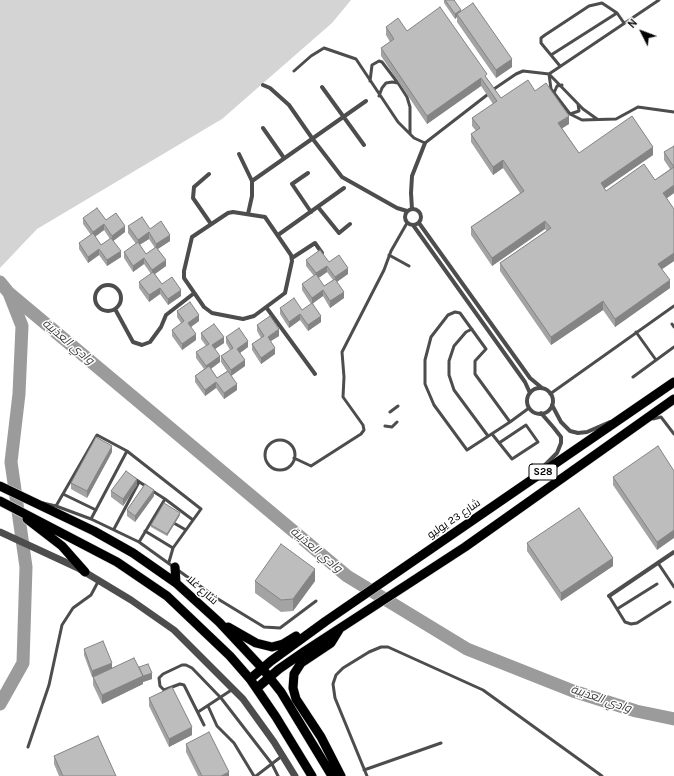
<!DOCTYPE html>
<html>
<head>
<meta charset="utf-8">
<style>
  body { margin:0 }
  #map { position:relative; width:674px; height:776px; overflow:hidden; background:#fff; font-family:Karla,sans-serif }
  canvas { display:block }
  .north { position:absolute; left:622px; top:12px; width:40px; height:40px; -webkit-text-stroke:3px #fff; paint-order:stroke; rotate:312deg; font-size:11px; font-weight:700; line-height:16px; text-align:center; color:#000 }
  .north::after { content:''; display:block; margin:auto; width:14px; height:18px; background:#000; clip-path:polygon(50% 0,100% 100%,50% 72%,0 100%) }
</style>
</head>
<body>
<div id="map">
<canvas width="674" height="776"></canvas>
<div class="north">N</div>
</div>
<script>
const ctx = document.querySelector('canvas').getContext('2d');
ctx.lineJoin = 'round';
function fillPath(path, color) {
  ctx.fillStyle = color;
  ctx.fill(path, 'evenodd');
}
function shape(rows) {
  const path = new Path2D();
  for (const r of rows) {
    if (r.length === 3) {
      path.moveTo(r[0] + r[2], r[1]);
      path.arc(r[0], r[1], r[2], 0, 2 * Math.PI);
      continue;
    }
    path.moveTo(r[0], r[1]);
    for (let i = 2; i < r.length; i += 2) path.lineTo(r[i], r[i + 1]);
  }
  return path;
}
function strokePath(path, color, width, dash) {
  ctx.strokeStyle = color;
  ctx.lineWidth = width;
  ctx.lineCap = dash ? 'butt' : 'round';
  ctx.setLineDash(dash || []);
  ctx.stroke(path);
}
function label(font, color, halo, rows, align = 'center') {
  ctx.font = font + ' Karla,Cairo,sans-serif';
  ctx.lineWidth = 3;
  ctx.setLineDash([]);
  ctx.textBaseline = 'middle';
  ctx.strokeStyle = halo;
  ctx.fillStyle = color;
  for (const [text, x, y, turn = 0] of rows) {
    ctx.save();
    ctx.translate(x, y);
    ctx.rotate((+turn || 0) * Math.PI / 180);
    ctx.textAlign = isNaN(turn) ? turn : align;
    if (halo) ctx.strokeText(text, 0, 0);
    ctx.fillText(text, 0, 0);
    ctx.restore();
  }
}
const green = shape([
  [0,0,351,0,332,23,222,119,37,229,0,268]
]);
const river = shape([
  [0,282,9,293,22,326,19,394,11,462,26,567,23,663,0,704],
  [9,293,347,576,467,649,573,691,636,711,674,719]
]);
const service = shape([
  [551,55,617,13],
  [560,66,541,43,541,38,545,35,589,6,602,3,617,13,624,23],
  [294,71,311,56,324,48,356,59,398,122,414,138,425,143,487,95],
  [549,74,551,89,570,114,582,120,616,119,638,107,674,112],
  [549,74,583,109,597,119],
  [370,81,372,65,379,61,382,62,398,83],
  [491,91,516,74,523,71,549,74,659,0],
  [554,93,557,86,562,85],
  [379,96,382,88,386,83,392,82,398,83,407,97,410,107,410,134],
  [570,114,579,111,578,104],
  [389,255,409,266],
  [672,324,674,327],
  [472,329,466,332,454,346,449,361,449,375,454,390,488,436],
  [636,332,656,360],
  [633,377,674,347],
  [550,394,674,306],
  [390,412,398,406],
  [653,419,661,417,674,434],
  [510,422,475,374,475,361,486,349,460,313,455,312,448,315,431,337,425,360,425,384,434,405,467,450,510,422,529,408],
  [385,426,392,427,397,422],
  [492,434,512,459,538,442,526,425,499,443],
  [280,455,15],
  [127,451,201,509,173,548,169,562],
  [294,458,311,466,361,434,364,430,363,425,343,397,344,377,342,352,384,270,391,251,407,223],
  [135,479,147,487],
  [151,490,165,499],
  [63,494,96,510],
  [43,503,56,506,91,519,139,542,218,599,264,627,280,628,316,601],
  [56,506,97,435,127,451,91,519],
  [172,522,186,530],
  [114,529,139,482],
  [145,531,173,548],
  [139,542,165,499,193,520],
  [658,563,674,587],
  [609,596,625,622,631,624,637,623,670,602],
  [617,609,657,584],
  [208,706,217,726,234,743,254,776],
  [198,712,233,689],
  [204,725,184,685,180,684,164,690,160,686,159,678,163,674,182,665,186,665,192,668,221,698,272,764,278,776],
  [28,747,49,685,62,625,73,608,91,595,99,580],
  [364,770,441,743],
  [256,776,282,756],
  [367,776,335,698,333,684,336,675,343,668,369,652,381,647,388,647,483,690,602,776]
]);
const minor = shape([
  [263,85,270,88,289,105,312,138,342,177,397,208,407,211],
  [322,87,364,145],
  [263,128,284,158],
  [239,154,252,181,252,196,248,214],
  [308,173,292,184,311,212],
  [209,174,194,187,193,198,211,224],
  [252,181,366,101],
  [318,207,339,233,350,224],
  [413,217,8],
  [412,209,411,193,412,176,425,143],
  [233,212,265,217,291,255,292,261,285,293,254,316,243,319,212,313,204,307,184,278,184,271,192,237,228,213,233,212],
  [419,223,530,378,542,388],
  [413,225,525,382,530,393],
  [278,235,344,188],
  [292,258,315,243,322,253],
  [108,298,13],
  [266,307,315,374],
  [115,309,133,342,142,345,150,342,161,327,166,315,193,294],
  [540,401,13],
  [552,405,561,422,570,431,578,433,587,432,610,422],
  [541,413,554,428,561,437,561,443,557,453,542,468],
  [609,596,674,552]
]);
const tertiary = shape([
  [0,532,78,568,131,600,174,630,243,699,274,742,295,776]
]);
const primary = shape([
  [0,486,94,531,133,553,176,583,219,622,262,668,281,692,332,776],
  [0,501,117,562,167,596,230,656,250,679,276,717,312,776],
  [27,519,62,546,85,572],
  [175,567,176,583],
  [228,627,256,643,272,647,283,644,296,636],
  [339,630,331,643,301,663,294,674,293,688,296,699,321,737,341,776],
  [250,679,271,661,326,621,674,382],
  [257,688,279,669,305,651,465,547,674,399]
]);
const wall = shape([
  [444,0,454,0,461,11,512,67,496,78,457,22,457,17,455,19,444,3],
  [386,27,407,31,487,78,501,98,535,91,569,124,562,128,579,153,653,155,604,188,606,191,655,180,670,169,664,160,664,152,674,146,674,193,667,198,674,261,662,269,670,288,615,327,603,310,551,345,500,271,500,263,547,231,545,229,492,266,471,235,471,227,520,193,503,168,493,175,471,142,471,134,476,131,472,126,472,118,493,104,481,86,427,124,381,56,381,48,390,42,386,35],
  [83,218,106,220,125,232,113,241,121,257,107,266,99,255,88,263,79,249,79,243,91,235,83,224],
  [104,230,110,239,101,245,95,237],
  [128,226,150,229,170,241,158,249,166,266,155,274,162,284,181,296,168,305,160,294,149,302,139,288,139,282,151,274,144,264,133,272,124,258,124,252,136,244,128,233],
  [149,239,155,248,146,254,139,245],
  [306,260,329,262,348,274,337,282,344,298,330,308,323,296,313,303,321,322,308,331,300,320,289,328,280,314,280,308,302,310,311,304,302,290,302,284,314,276,306,266],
  [327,272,333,280,324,286,318,278],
  [177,311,199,321,191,327,196,340,182,350,172,336,172,330,181,323,177,317],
  [257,325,279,336,270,341,275,354,261,364,252,350,252,344,261,338,257,331],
  [201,333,224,343,215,349,220,362,211,369,217,378,227,371,221,362,221,356,230,350,226,343,226,337,248,347,240,353,245,366,231,376,237,390,224,399,216,388,205,396,195,382,195,376,204,369,196,358,196,352,206,346,201,339],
  [112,452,87,498,71,489,71,483],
  [674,471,657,550,613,485,613,477],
  [137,485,123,506,111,497,111,491],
  [154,496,135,522,127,516,127,510],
  [180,515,167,536,151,527,151,525],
  [527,543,613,566,561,601,527,551],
  [255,581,315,581,293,611,281,612,255,593],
  [84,649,112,668,139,669,152,679,143,682,143,684,102,704,93,685,93,677,96,676,92,677,84,655],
  [149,698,192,735,169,747,149,706],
  [186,744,229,776,198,776,186,752],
  [54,756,116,776,59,776,54,764]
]);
const shadedWall = shape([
  [461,10,461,14,457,14,457,17,455,19,455,14],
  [512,59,512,67,496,78,496,70],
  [481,78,481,86,427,124,427,116],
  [569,116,569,124,558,131,558,123],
  [653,147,653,155,601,191,601,183],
  [503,160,503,168,493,175,493,167],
  [674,185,674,193,663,201,663,193],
  [545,221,545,229,492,266,492,258],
  [104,224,104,230,93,238,93,232],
  [125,226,125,232,112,242,112,236],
  [149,232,149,239,138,246,138,240],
  [170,235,170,241,156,250,156,244],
  [99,249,99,255,88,263,88,257],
  [121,251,121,257,107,266,107,260],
  [674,253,674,261,658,272,658,264],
  [144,258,144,264,133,272,133,266],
  [166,260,166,266,152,276,152,270],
  [327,266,327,272,316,280,316,273],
  [348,268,348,274,335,283,335,277],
  [670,280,670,288,615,327,615,319],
  [160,288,160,294,149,302,149,295],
  [181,290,181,296,168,305,168,299],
  [323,290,323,296,312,304,312,298],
  [344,292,344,298,330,308,330,301],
  [603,301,603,310,551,345,551,337],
  [300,314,300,320,289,328,289,322],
  [199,315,199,321,188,329,188,323],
  [321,316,321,322,308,331,308,325],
  [279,329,279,336,268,343,268,337],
  [196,334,196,340,182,350,182,344],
  [224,337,224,343,212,351,212,345],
  [248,341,248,347,237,355,237,349],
  [275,348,275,354,261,364,261,358],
  [220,356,220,362,206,372,206,366],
  [245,360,245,366,231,376,231,370],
  [216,382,216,388,205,396,205,390],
  [237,384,237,390,224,399,224,393],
  [112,446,112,452,87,498,87,491],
  [137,479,137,485,123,506,123,499],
  [154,490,154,496,135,522,135,516],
  [180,513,180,515,167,536,167,534],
  [674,530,674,538,657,550,657,542],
  [613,558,613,566,561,601,561,593],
  [315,569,315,581,293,611,293,599],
  [112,663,112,669,92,677,92,671],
  [152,673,152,679,143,682,143,676],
  [143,676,143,684,102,704,102,695],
  [192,727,192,735,169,747,169,739],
  [229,772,229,776,221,776]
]);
const building = shape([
  [445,0,454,0,461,10,455,14,445,0],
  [473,3,512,59,496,70,457,14,473,3],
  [440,7,487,74,485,76,501,98,528,80,535,91,546,83,569,116,558,123,579,153,632,116,653,147,601,183,606,191,644,164,655,180,674,167,674,185,663,193,674,209,674,253,658,264,670,280,615,319,603,301,551,337,500,263,551,228,545,221,492,258,471,227,524,191,503,160,493,167,471,134,480,128,472,118,497,101,481,78,427,116,381,48,394,39,386,27,398,18,407,31,440,7],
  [674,146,674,167,664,152,674,146],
  [97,208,106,220,116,213,125,226,112,236,104,224,93,232,83,218,97,208],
  [142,217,150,229,161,221,170,235,156,244,149,232,138,240,128,226,142,217],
  [93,233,101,245,111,238,121,251,107,260,99,249,88,257,79,243,93,233],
  [138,242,146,254,156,247,166,260,152,270,144,258,133,266,124,252,138,242],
  [320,250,329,262,339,255,348,268,335,277,327,266,316,273,306,260,320,250],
  [153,272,162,284,172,277,181,290,168,299,160,288,149,295,139,282,153,272],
  [316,274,324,286,335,279,344,292,330,301,323,290,312,298,302,284,316,274],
  [294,298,302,310,312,303,321,316,308,325,300,314,289,322,280,308,294,298],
  [190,302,199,315,188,323,196,334,182,344,172,330,184,321,177,311,190,302],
  [270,316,279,329,268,337,275,348,261,358,252,344,264,336,257,325,270,316],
  [214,324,224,337,212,345,220,356,206,366,196,352,209,344,201,333,214,324],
  [239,328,248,341,237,349,245,360,231,370,221,356,233,348,226,337,239,328],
  [209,366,217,378,228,371,237,384,224,393,216,382,205,390,195,376,209,366],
  [96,437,112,446,87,491,71,483,96,437],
  [658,446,674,471,674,530,657,542,613,477,658,446],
  [126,471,137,479,123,499,111,491,126,471],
  [145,484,154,490,135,516,127,510,145,484],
  [164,503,180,513,167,534,151,525,164,503],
  [579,508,613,558,561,593,527,543,579,508],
  [281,544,315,569,293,599,281,600,255,581,281,544],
  [103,641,112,663,92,671,84,649,103,641],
  [134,658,143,676,102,695,93,677,134,658],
  [148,664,152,673,143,676,139,667,148,664],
  [172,687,192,727,169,739,149,698,172,687],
  [209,732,229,772,221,776,202,776,186,744,209,732],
  [98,736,116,776,63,776,54,756,98,736]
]);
const shields = [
  [543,472,28]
];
const shieldNames = [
  ["S28",543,472]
];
const streetNames = [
  ["شارع 23 يوليو",454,519,-34],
  ["شارع غلا",202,590,42]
];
const waterNames = [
  ["وادي العذيبة",68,342,40],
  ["وادي العذيبة",316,550,40],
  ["وادي العذيبة",601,699,19]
];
fillPath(green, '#d4d4d4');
strokePath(river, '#9b9b9b', 13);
strokePath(primary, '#dbdbdb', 10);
strokePath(service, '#4d4d4d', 3);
strokePath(minor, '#4d4d4d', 4);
strokePath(tertiary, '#4d4d4d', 7);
strokePath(primary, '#000', 9);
fillPath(wall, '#a3a3a3');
fillPath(shadedWall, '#848484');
fillPath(building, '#bdbdbd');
strokePath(building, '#848484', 1);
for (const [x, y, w] of shields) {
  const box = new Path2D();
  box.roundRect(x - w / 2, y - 8, w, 16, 3);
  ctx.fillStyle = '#fff';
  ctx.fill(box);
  strokePath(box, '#000', 1);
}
label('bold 10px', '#000', null, shieldNames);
label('11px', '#000', '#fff', streetNames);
label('italic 12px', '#3c3c3c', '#fff', waterNames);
</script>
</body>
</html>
